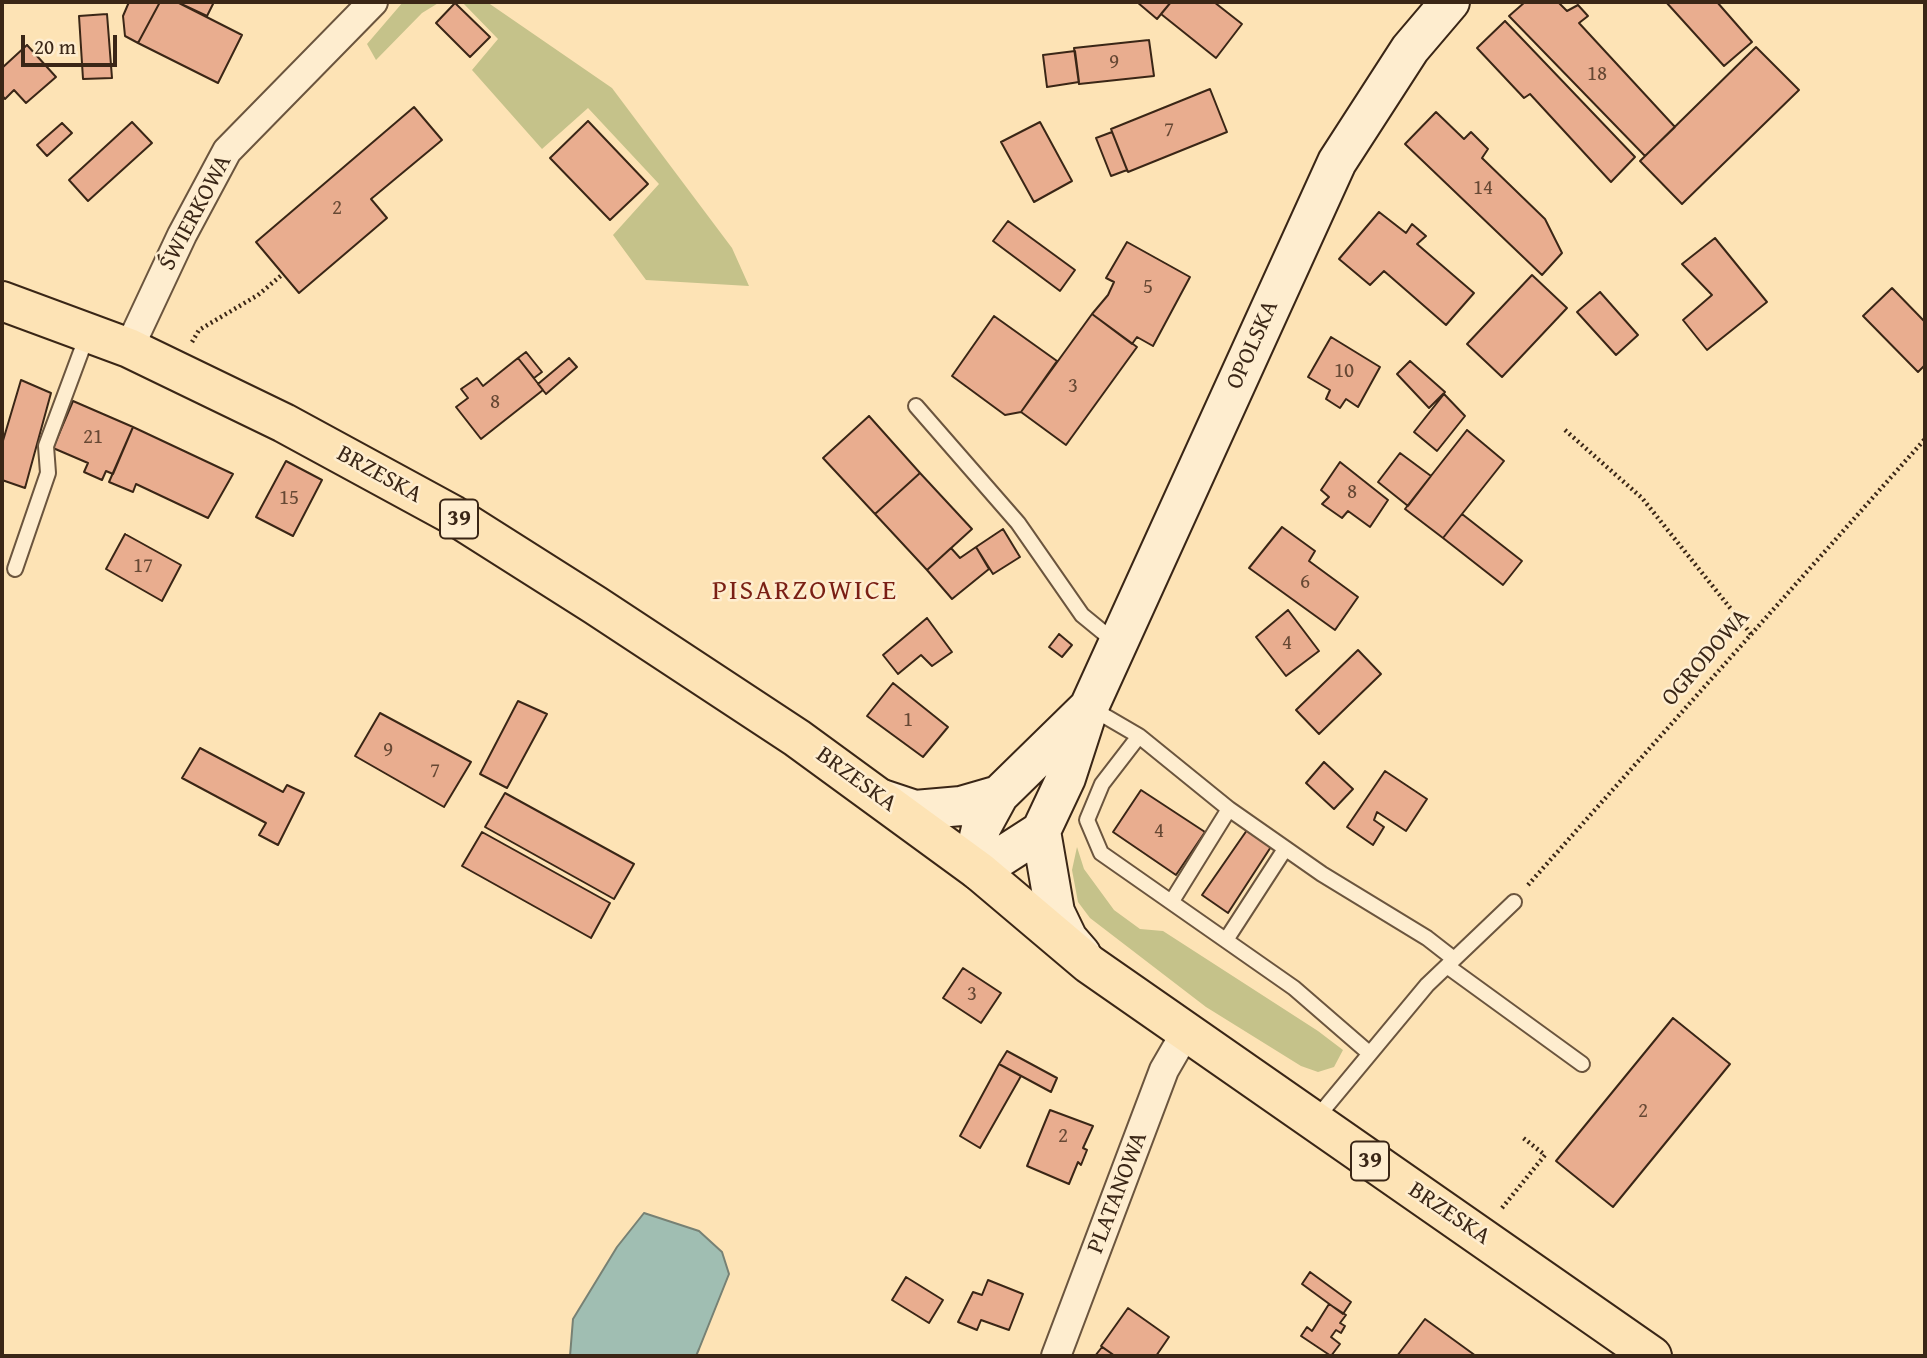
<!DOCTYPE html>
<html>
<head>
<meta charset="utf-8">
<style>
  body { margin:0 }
  #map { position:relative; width:1927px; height:1358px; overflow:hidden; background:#fde3b5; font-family:"Gentium Book Plus",serif }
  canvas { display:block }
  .frame { position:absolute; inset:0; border:4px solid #3a2616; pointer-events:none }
  .scale { position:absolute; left:21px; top:35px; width:96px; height:32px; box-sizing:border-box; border:4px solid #3a2616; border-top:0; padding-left:9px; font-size:21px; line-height:24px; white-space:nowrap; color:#3a2616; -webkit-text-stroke:5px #feedcf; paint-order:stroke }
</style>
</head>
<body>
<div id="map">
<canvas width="1927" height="1358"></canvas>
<div class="frame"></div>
<div class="scale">20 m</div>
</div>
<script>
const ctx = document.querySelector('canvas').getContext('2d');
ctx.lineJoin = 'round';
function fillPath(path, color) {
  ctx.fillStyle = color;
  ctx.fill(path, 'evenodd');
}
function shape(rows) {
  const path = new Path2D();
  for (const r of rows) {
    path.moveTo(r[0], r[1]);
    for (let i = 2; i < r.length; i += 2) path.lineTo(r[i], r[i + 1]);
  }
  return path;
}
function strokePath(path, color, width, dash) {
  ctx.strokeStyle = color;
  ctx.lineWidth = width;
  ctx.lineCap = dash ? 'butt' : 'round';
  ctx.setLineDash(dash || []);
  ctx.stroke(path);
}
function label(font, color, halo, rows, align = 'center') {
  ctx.font = font + ' "Gentium Book Plus",serif';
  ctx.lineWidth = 5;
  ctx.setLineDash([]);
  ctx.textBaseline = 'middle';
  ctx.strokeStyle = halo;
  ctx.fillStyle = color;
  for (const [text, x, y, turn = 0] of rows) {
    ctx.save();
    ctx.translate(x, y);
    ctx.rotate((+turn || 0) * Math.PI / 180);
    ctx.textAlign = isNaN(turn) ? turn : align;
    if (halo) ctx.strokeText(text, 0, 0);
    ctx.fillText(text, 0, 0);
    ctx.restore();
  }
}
const green = shape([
  [403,2,440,2,422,13,376,60,367,44],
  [462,2,487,2,612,88,732,248,749,286,646,280,613,235,659,184,588,108,542,149,472,70,498,39],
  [1077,847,1084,869,1114,910,1140,929,1163,931,1318,1031,1343,1050,1334,1067,1318,1072,1301,1066,1206,1007,1090,918,1078,902,1072,870]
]);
const water = shape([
  [644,1213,699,1231,722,1252,729,1274,699,1349,696,1356,570,1356,573,1319,617,1247,644,1213]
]);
const building = shape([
  [129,2,160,2,138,43,125,36,123,16,129,2],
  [160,2,177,2,242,35,218,83,138,43,160,2],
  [177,2,214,2,207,16,177,2],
  [1137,2,1171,2,1157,19,1137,2],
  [1171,2,1214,2,1242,24,1216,58,1161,14,1171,2],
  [1525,2,1558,2,1567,11,1578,5,1588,16,1579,23,1675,127,1645,156,1509,16,1525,2],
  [1666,2,1717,2,1752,42,1724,66,1666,2],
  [455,3,490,37,470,57,436,23,455,3],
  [107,14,112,78,83,79,79,16,107,14],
  [1505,21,1635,157,1611,182,1530,94,1524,98,1477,48,1505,21],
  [1149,40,1154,76,1079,84,1074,48,1149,40],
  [27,45,56,77,26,103,14,90,5,99,2,95,2,68,27,45],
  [1756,47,1799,90,1682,204,1640,161,1756,47],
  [1075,51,1079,82,1047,87,1043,55,1075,51],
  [1210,89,1227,132,1128,172,1111,129,1210,89],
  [414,107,442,140,371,199,387,218,299,293,256,242,414,107],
  [1436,112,1464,139,1471,132,1488,149,1482,158,1545,219,1562,253,1542,275,1405,144,1436,112],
  [588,121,648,184,610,220,550,158,588,121],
  [132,122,152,143,88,201,69,180,132,122],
  [1040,122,1072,181,1034,202,1001,142,1040,122],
  [62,123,72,133,47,156,37,145,62,123],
  [1112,132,1127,170,1111,176,1096,138,1112,132],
  [1379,212,1406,233,1412,224,1426,236,1417,244,1474,293,1446,325,1384,271,1370,285,1339,259,1379,212],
  [1008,221,1075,270,1060,291,993,241,1008,221],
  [1715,238,1767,302,1707,350,1683,320,1712,295,1682,264,1715,238],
  [1127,242,1190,277,1153,346,1137,337,1132,344,1092,314,1108,295,1114,282,1106,278,1127,242],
  [1532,275,1567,308,1502,377,1467,344,1532,275],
  [1892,288,1925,322,1925,365,1918,372,1863,316,1892,288],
  [1600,292,1638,335,1616,355,1577,312,1600,292],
  [1092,314,1137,347,1066,445,1021,412,1092,314],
  [994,316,1057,361,1021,412,1005,415,952,376,994,316],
  [1331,337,1380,367,1358,407,1346,399,1340,408,1326,399,1330,390,1308,377,1331,337],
  [526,352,542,372,534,378,518,358,526,352],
  [518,358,543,390,481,439,456,407,468,398,461,389,477,378,483,386,518,358],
  [569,358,577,367,546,394,538,384,569,358],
  [1410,361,1445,392,1429,408,1397,374,1410,361],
  [21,380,51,393,25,488,2,480,2,444,21,380],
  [1444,394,1465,416,1437,451,1414,432,1444,394],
  [73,401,133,427,113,474,106,471,102,480,84,472,88,463,53,448,73,401],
  [869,416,920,473,875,514,823,458,869,416],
  [133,427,233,474,208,518,136,484,133,492,109,482,133,427],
  [1467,430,1504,461,1443,538,1405,509,1467,430],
  [1400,453,1431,476,1408,506,1378,482,1400,453],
  [286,461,322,480,293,536,256,517,286,461],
  [1340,462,1388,500,1370,527,1348,511,1342,518,1322,504,1329,497,1321,490,1340,462],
  [920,473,972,529,927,570,875,514,920,473],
  [1462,514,1522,561,1503,585,1443,538,1462,514],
  [1282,527,1315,551,1309,561,1358,597,1335,630,1249,568,1282,527],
  [1003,529,1020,557,993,574,976,547,1003,529],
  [125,534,181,565,162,601,106,569,125,534],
  [976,547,989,569,952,599,927,570,951,548,960,558,976,547],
  [1288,610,1319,651,1286,676,1256,637,1288,610],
  [927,618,952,652,932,666,921,655,898,674,883,655,927,618],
  [1059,634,1072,645,1062,657,1049,647,1059,634],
  [1358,650,1381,674,1319,734,1296,710,1358,650],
  [893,683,948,727,923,757,867,716,893,683],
  [518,701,547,714,507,788,480,774,518,701],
  [380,713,471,762,444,807,355,756,380,713],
  [200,748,283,792,287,785,304,793,278,845,259,835,266,823,182,778,200,748],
  [1324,762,1353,789,1334,809,1306,783,1324,762],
  [1385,771,1427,799,1406,831,1377,812,1374,820,1384,827,1373,845,1347,827,1385,771],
  [1141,790,1205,832,1176,875,1113,832,1141,790],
  [505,793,634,864,614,899,485,827,505,793],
  [1254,820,1278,836,1228,913,1202,895,1254,820],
  [482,832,610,903,591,938,462,866,482,832],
  [963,968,1001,993,981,1023,943,998,963,968],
  [1673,1018,1730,1064,1613,1207,1556,1161,1673,1018],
  [1007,1051,1057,1078,1051,1092,999,1064,1007,1051],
  [999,1064,1021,1076,980,1148,960,1136,999,1064],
  [1050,1110,1093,1126,1083,1148,1087,1150,1081,1165,1078,1162,1069,1184,1027,1166,1050,1110],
  [1310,1272,1351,1302,1343,1314,1302,1284,1310,1272],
  [906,1277,943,1300,929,1323,892,1300,906,1277],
  [988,1280,1023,1294,1009,1330,981,1320,977,1330,958,1322,973,1292,982,1295,988,1280],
  [1329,1304,1346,1315,1340,1323,1345,1326,1341,1333,1336,1330,1331,1337,1340,1344,1331,1356,1301,1336,1307,1327,1312,1331,1329,1304],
  [1128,1308,1169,1337,1156,1356,1115,1356,1101,1346,1128,1308],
  [1425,1319,1476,1356,1397,1356,1425,1319],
  [1102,1347,1115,1356,1095,1356,1102,1347]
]);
const path = shape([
  [192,342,199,330,258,295,283,274],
  [1565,430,1642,498,1751,634],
  [1528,885,1925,439],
  [1502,1208,1545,1155,1522,1137]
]);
const lane = shape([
  [916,406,1018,523,1082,615,1115,642],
  [15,569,48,473,46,446,88,333],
  [1091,708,1139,736,1102,784,1087,820,1101,853,1294,988,1369,1053],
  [1139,736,1229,809,1172,901],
  [1229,809,1322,874,1427,938,1454,959],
  [1226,940,1285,849],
  [1447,966,1582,1064],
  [1314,1121,1427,985,1514,902]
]);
const street = shape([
  [129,348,182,235,227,151,373,2],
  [1056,1356,1164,1070,1186,1032]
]);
const secondary = shape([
  [1089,707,999,795,981,828,976,850,979,871,1041,831,1066,778,1089,707,1337,162,1410,49,1450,2],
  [882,799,915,810,961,806,999,795],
  [1041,831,1055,912,1068,939,1081,954]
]);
const primary = shape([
  [2,301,129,348,284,423,453,515,595,605,797,738,979,871,1089,964,1652,1356]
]);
const numberNames = [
  ["9",1114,63],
  ["18",1597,75],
  ["7",1169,131],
  ["14",1483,189],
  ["2",337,209],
  ["5",1148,288],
  ["10",1344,372],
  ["3",1073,387],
  ["8",495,403],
  ["21",93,438],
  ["8",1352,493],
  ["15",289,499],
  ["17",143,567],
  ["6",1305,583],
  ["4",1287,644],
  ["1",908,721],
  ["9",388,751],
  ["7",435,772],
  ["4",1159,832],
  ["3",972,995],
  ["2",1643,1112],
  ["2",1063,1137]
];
const shields = [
  [459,519,38],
  [1370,1161,38]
];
const shieldNames = [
  ["39",459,519],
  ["39",1370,1161]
];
const streetNames = [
  ["ŚWIERKOWA",196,213,-62],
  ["OPOLSKA",1253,345,-66],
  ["BRZESKA",379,475,29],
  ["OGRODOWA",1706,658,-49],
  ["BRZESKA",856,780,36],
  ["PLATANOWA",1118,1193,-69],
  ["BRZESKA",1449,1214,34]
];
const quarterNames = [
  ["PISARZOWICE",805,592]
];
fillPath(green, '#c5c28a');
fillPath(water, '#a0beb2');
strokePath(water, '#778174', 2);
fillPath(building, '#e9ad8f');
strokePath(building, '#3a2616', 2);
strokePath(lane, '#6b553e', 18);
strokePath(street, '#6b553e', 32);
strokePath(secondary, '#3a2616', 42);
strokePath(primary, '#3a2616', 42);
strokePath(path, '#3a2616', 4.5, [2, 3.5]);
strokePath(lane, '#feedcf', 14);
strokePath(street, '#feedcf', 28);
strokePath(secondary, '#feedcf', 38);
strokePath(primary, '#fde3b5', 38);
label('21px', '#664834', null, numberNames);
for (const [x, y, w] of shields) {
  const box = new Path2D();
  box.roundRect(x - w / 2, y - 19.5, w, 39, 5);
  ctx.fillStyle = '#feedcf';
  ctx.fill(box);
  strokePath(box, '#3a2616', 2);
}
label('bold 23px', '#3a2616', null, shieldNames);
label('24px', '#3a2616', '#feedcf', streetNames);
ctx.letterSpacing = '2px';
label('28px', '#7a1f14', '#feedcf', quarterNames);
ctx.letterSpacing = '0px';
</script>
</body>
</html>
